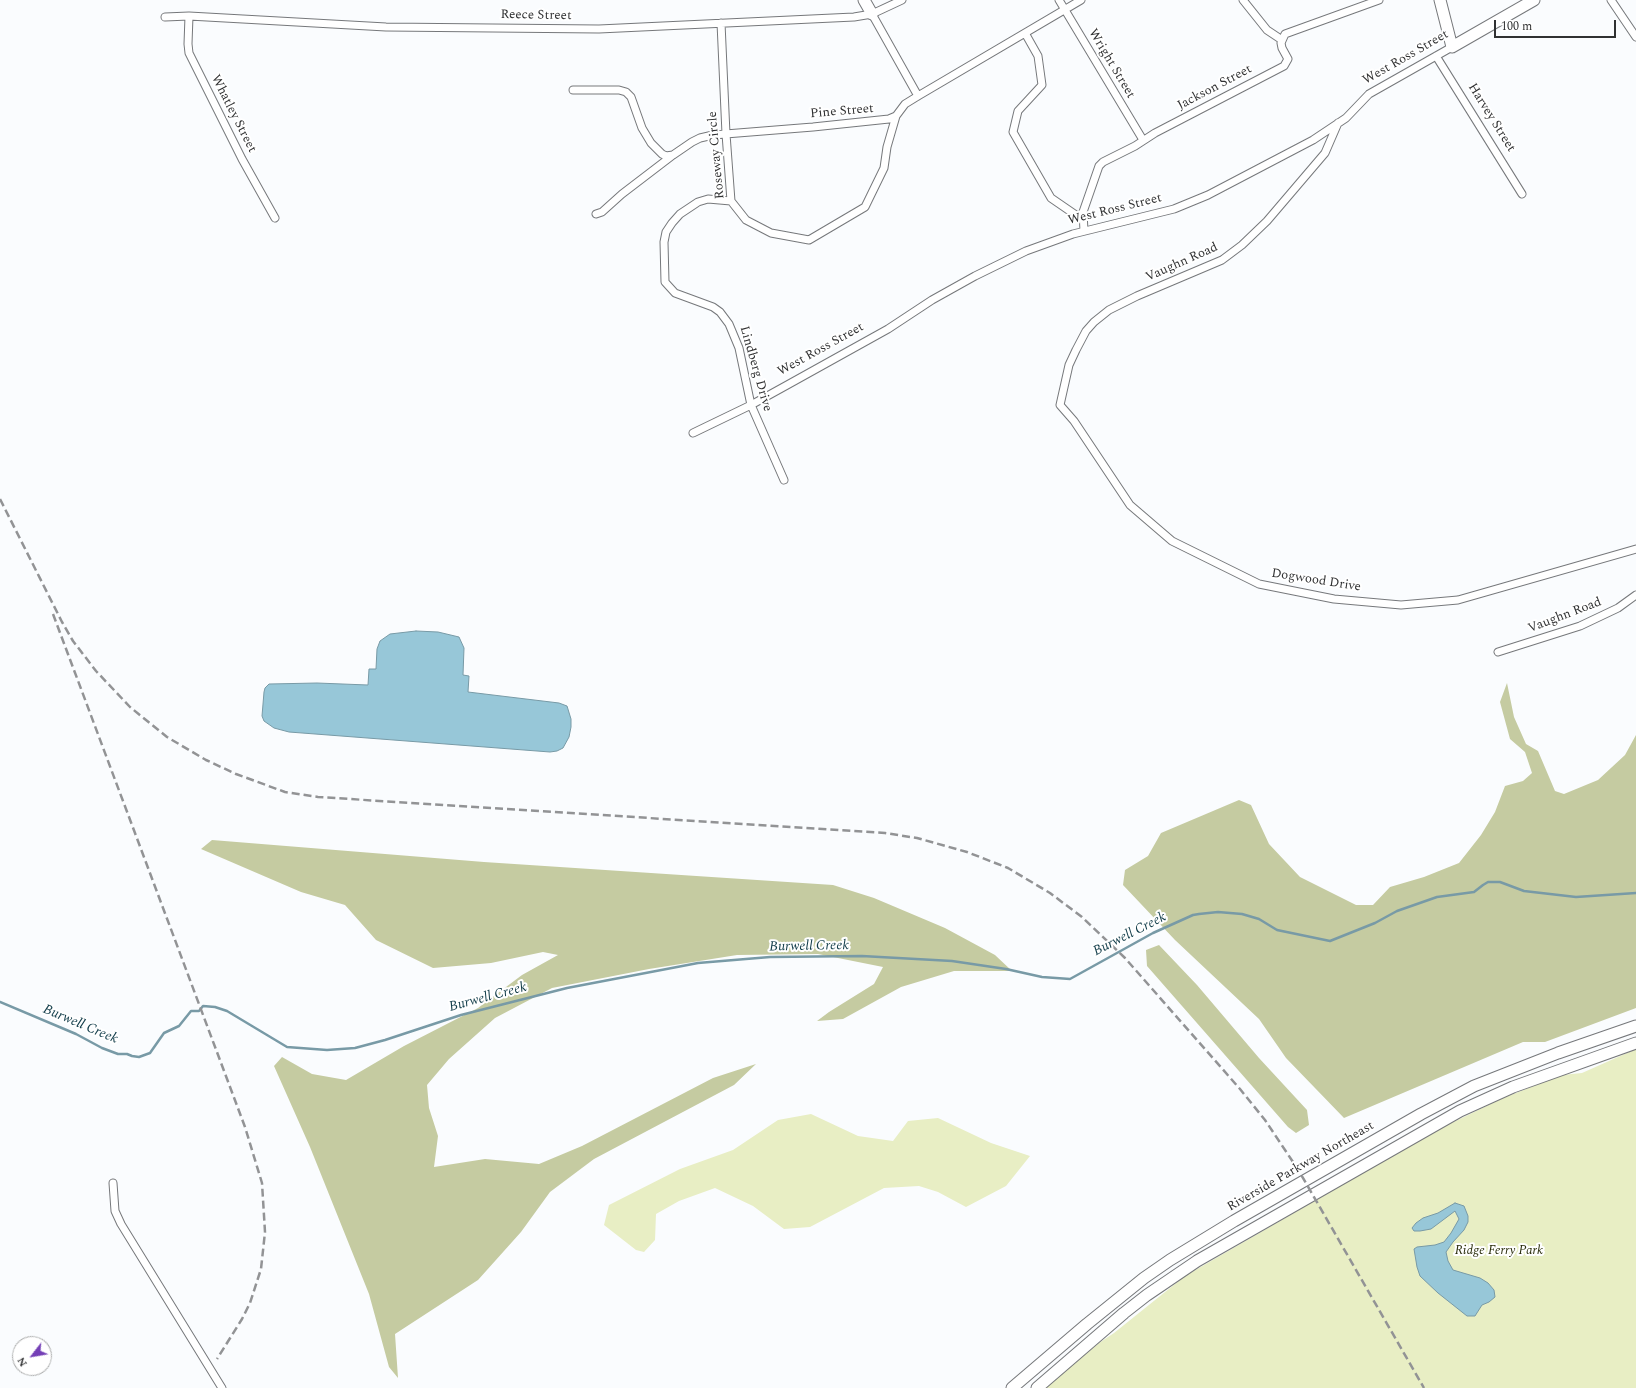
<!DOCTYPE html>
<html>
<head>
<meta charset="utf-8">
<style>
  body { margin:0 }
  #map { position:relative; width:1636px; height:1388px; overflow:hidden; background:#fafcfe; font-family:Spectral,serif }
  canvas { display:block }
  .north { position:absolute; left:12px; top:1336px; width:40px; height:40px; box-sizing:border-box; background:#fff; border:1px solid #acadad; border-radius:50%; rotate:239deg; font-size:11px; font-weight:700; line-height:16px; text-align:center; color:#303132 }
  .north::after { content:''; display:block; margin:auto; width:14px; height:18px; background:#743fb6; clip-path:polygon(50% 0,100% 100%,50% 72%,0 100%) }
  .scale { position:absolute; left:1494px; top:20px; width:122px; height:18px; box-sizing:border-box; border:2px solid #303132; border-top:0; padding-left:5px; font-size:12px; line-height:14px; white-space:nowrap; color:#303132; -webkit-text-stroke:3px #fff; paint-order:stroke }
</style>
</head>
<body>
<div id="map">
<canvas width="1636" height="1388"></canvas>
<div class="north">N</div>
<div class="scale">100 m</div>
</div>
<script>
const ctx = document.querySelector('canvas').getContext('2d');
ctx.lineJoin = 'round';
function fillPath(path, color) {
  ctx.fillStyle = color;
  ctx.fill(path, 'evenodd');
}
function shape(rows) {
  const path = new Path2D();
  for (const r of rows) {
    path.moveTo(r[0], r[1]);
    for (let i = 2; i < r.length; i += 2) path.lineTo(r[i], r[i + 1]);
  }
  return path;
}
function strokePath(path, color, width, dash) {
  ctx.strokeStyle = color;
  ctx.lineWidth = width;
  ctx.lineCap = dash ? 'butt' : 'round';
  ctx.setLineDash(dash || []);
  ctx.stroke(path);
}
function label(font, color, halo, rows, align = 'center') {
  ctx.font = font + ' Spectral,serif';
  ctx.lineWidth = 4;
  ctx.setLineDash([]);
  ctx.textBaseline = 'middle';
  ctx.strokeStyle = halo;
  ctx.fillStyle = color;
  for (const [text, x, y, turn = 0] of rows) {
    ctx.save();
    ctx.translate(x, y);
    ctx.rotate((+turn || 0) * Math.PI / 180);
    ctx.textAlign = isNaN(turn) ? turn : align;
    if (halo) ctx.strokeText(text, 0, 0);
    ctx.fillText(text, 0, 0);
    ctx.restore();
  }
}
const green = shape([
  [1636,1049,1636,1388,1045,1388,1099,1343,1114,1333,1185,1276,1439,1129,1503,1098,1562,1075,1582,1073],
  [811,1114,858,1136,893,1141,908,1121,938,1118,991,1143,1030,1156,1006,1186,966,1207,938,1192,919,1186,884,1188,810,1227,784,1229,753,1206,715,1188,679,1201,656,1214,655,1240,644,1252,636,1250,604,1225,609,1205,680,1169,733,1150,778,1120]
]);
const forest = shape([
  [1507,683,1514,717,1526,744,1538,751,1555,791,1564,794,1598,780,1625,755,1636,735,1636,1008,1545,1042,1523,1042,1344,1118,1286,1058,1259,1019,1175,940,1123,885,1125,870,1148,856,1161,833,1239,800,1251,805,1269,844,1300,877,1356,905,1373,905,1390,887,1424,877,1459,863,1481,835,1495,812,1505,786,1523,781,1532,773,1525,752,1510,739,1500,702],
  [212,840,484,862,833,885,874,898,945,928,995,955,1012,971,954,971,901,987,843,1019,817,1021,829,1012,874,984,883,967,818,954,737,955,649,969,552,988,495,1018,449,1059,427,1085,429,1108,438,1136,434,1167,485,1159,539,1164,582,1146,713,1078,756,1064,734,1085,594,1159,550,1192,521,1232,478,1280,395,1334,398,1378,389,1367,369,1294,310,1147,274,1066,282,1057,312,1074,346,1080,404,1046,478,1008,522,975,558,955,543,952,491,963,433,968,376,940,345,905,301,892,201,849],
  [1159,945,1197,985,1259,1058,1307,1110,1309,1125,1296,1133,1288,1127,1147,966,1146,950]
]);
const water = shape([
  [416,631,438,632,459,637,464,648,463,675,469,676,468,692,559,703,567,706,571,719,571,727,569,737,563,748,557,751,550,752,289,732,274,728,264,721,262,716,264,692,265,688,269,684,317,683,368,685,369,669,376,669,377,649,380,641,390,634,416,631],
  [1455,1203,1464,1206,1468,1216,1468,1222,1464,1230,1453,1242,1446,1252,1448,1261,1453,1270,1480,1278,1488,1283,1494,1290,1495,1297,1489,1302,1482,1305,1475,1316,1467,1316,1438,1293,1420,1276,1417,1267,1414,1249,1417,1247,1435,1245,1444,1242,1451,1233,1459,1219,1455,1211,1431,1229,1420,1231,1414,1231,1412,1228,1416,1223,1423,1218,1438,1213,1455,1203]
]);
const stream = shape([
  [0,1002,76,1034,102,1048,118,1054,127,1054,132,1056,139,1057,150,1053,164,1033,179,1026,191,1011,199,1011,203,1006,215,1007,227,1011,287,1047,327,1050,355,1048,385,1040,461,1015,567,988,698,963,770,957,862,956,952,961,1006,969,1042,977,1070,979,1153,933,1193,915,1199,914,1218,912,1242,914,1259,919,1277,930,1330,941,1375,923,1397,911,1437,897,1474,892,1483,885,1488,882,1500,882,1524,891,1576,897,1636,893]
]);
const street = shape([
  [1059,0,1143,140],
  [1243,0,1267,30,1282,40],
  [1611,0,1636,37],
  [872,14,918,96],
  [189,16,188,44,189,53,242,159,275,218],
  [165,17,189,16,386,27,599,29,854,17,872,14,902,0],
  [721,23,726,134,731,201,746,220,771,233,809,240,865,207,884,168,887,147,896,116],
  [1025,33,1038,56,1042,85,1018,111,1013,132,1051,198,1083,220],
  [1436,56,1522,194],
  [573,90,619,90,626,92,631,97,642,128,651,143,662,154,666,156,673,155],
  [1338,123,1325,153,1267,221,1242,245,1222,260,1137,296,1109,310,1094,322,1086,331,1076,350,1069,365,1060,405,1074,421,1130,505,1172,541,1259,584,1334,599,1401,605,1458,600,1636,549],
  [731,201,708,199,698,202,680,214,672,223,666,232,664,242,665,282,675,293,713,307,720,312,729,324,739,348,751,405,784,480],
  [596,214,602,212,622,194,673,155,692,142,700,138,713,135,813,127,889,119,896,116,905,104,918,96,1081,0],
  [1084,231,1083,212,1099,166,1103,162,1135,146,1155,133,1284,66,1288,59,1282,48,1281,43,1285,34,1379,0],
  [693,433,751,405,789,384,888,329,932,300,975,276,1026,251,1073,234,1174,209,1208,195,1313,140,1346,118,1369,94,1452,47],
  [1498,652,1580,626,1618,608,1636,595],
  [113,1183,115,1211,121,1224,222,1388]
]);
const secondary = shape([
  [864,0,872,14],
  [1440,0,1452,47,1534,0],
  [1012,1388,1087,1324,1144,1278,1170,1260,1234,1221,1421,1114,1474,1086,1558,1053,1636,1026],
  [1037,1388,1124,1313,1147,1295,1197,1261,1460,1111,1513,1087,1636,1043]
]);
const rail = shape([
  [0,499,62,622,73,641,96,671,130,707,167,737,206,760,236,774,285,792,318,797,885,833,917,838,967,852,1008,868,1050,893,1082,917,1125,958,1240,1089,1265,1120,1299,1171,1424,1388],
  [53,614,245,1127,262,1183,265,1232,261,1269,250,1303,242,1319,217,1359]
]);
const streetNames = [
  ["Reece Street",536,16,1],
  ["West Ross Street",1406,58,-30],
  ["Wright Street",1111,64,59],
  ["Jackson Street",1215,88,-28],
  ["Pine Street",842,112,-5],
  ["Whatley Street",233,114,63],
  ["Harvey Street",1491,118,58],
  ["Roseway Circle",717,155,-95],
  ["West Ross Street",1115,210,-14],
  ["Vaughn Road",1182,263,-24],
  ["West Ross Street",821,350,-29],
  ["Lindberg Drive",755,369,74],
  ["Dogwood Drive",1316,581,9],
  ["Vaughn Road",1565,616,-21],
  ["Riverside Parkway Northeast",1301,1167,-30]
];
const parkNames = [
  ["Ridge Ferry Park",1499,1251]
];
const waterNames = [
  ["Burwell Creek",1130,935,-27],
  ["Burwell Creek",809,947,-1],
  ["Burwell Creek",488,998,-15],
  ["Burwell Creek",80,1025,23]
];
fillPath(green, '#e8eec4');
fillPath(forest, '#c5cba1');
fillPath(water, '#97c7d8');
strokePath(water, '#789aa6', 1);
strokePath(stream, '#789aa6', 2.5);
strokePath(street, '#76787b', 9);
strokePath(secondary, '#76787b', 13);
strokePath(street, '#fff', 7);
strokePath(secondary, '#fff', 11);
strokePath(rail, '#929395', 2.5, [8, 4]);
label('13px', '#303132', '#fff', streetNames);
label('italic 13px', '#2a2d0b', '#fff', parkNames);
label('italic 14px', '#113c49', '#fff', waterNames);
</script>
</body>
</html>
